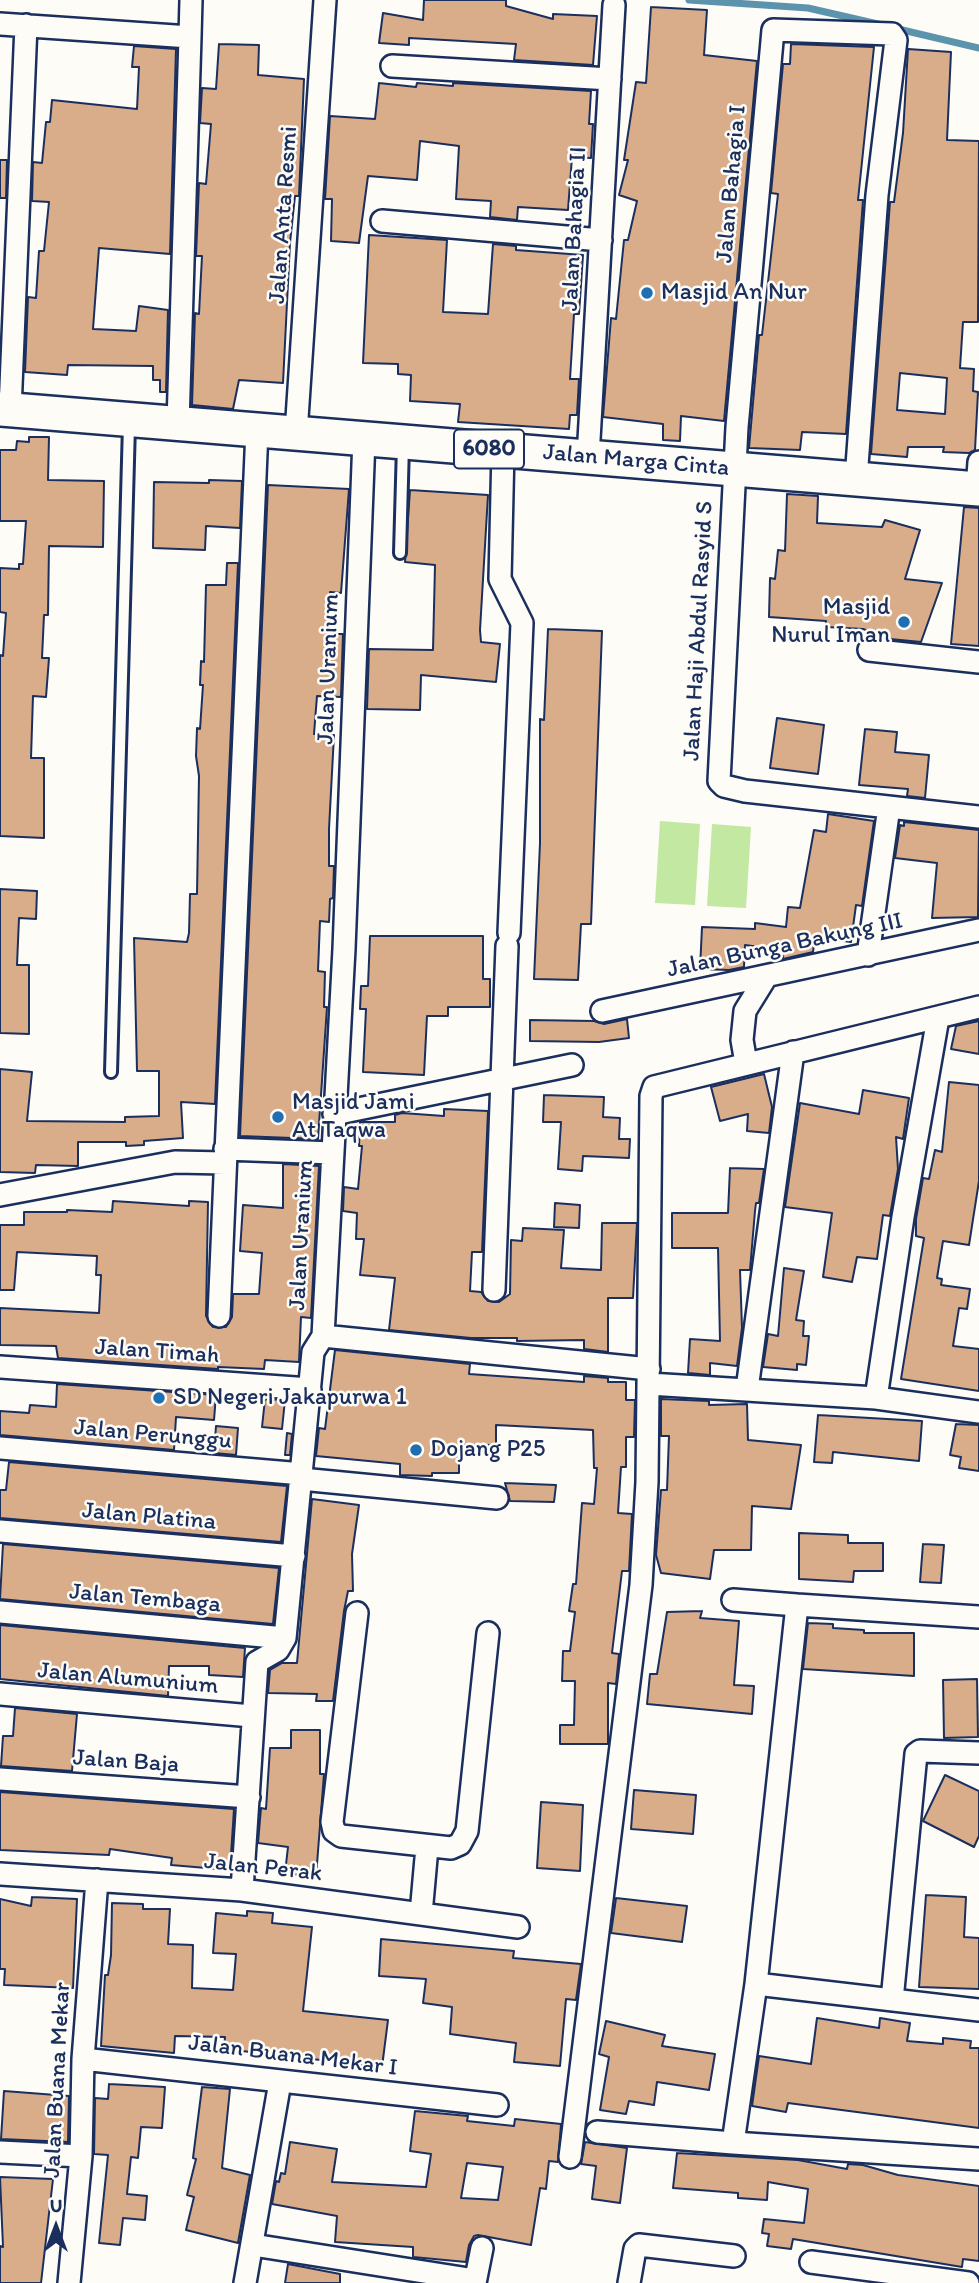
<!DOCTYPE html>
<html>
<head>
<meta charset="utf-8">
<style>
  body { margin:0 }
  #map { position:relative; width:979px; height:2283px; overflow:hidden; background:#fdfcf7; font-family:Itim,sans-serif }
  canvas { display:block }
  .north { position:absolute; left:21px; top:2192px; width:70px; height:70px; -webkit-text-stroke:5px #fdfcf7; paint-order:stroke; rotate:0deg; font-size:19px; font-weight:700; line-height:28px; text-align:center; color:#1b2f5e }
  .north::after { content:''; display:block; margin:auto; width:24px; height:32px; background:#1b2f5e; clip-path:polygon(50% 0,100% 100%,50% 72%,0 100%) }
</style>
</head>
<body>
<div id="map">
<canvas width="979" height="2283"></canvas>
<div class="north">U</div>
</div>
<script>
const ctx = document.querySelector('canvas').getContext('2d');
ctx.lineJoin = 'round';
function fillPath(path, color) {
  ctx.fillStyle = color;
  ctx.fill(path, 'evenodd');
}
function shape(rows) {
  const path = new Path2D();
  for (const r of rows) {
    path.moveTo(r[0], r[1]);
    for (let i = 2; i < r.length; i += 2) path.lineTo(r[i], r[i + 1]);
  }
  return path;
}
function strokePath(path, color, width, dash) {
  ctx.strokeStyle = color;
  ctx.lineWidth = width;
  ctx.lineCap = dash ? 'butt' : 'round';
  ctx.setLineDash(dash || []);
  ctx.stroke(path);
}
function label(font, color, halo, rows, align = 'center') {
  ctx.font = font + ' Itim,sans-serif';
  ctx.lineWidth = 5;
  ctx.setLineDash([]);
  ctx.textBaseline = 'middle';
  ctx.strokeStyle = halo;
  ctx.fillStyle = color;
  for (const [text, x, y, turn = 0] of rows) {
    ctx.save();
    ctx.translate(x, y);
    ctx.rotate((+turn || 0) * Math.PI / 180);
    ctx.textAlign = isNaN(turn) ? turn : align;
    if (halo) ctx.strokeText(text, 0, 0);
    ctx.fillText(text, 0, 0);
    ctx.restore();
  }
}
const green = shape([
  [660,821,700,824,695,905,655,903],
  [712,824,751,827,746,908,707,906]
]);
const stream = shape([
  [689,0,808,8,882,25],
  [894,28,979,48]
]);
const building = shape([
  [424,0,506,0,506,6,553,19,553,14,597,16,593,65,514,60,516,44,409,38,409,45,379,43,383,13,423,20,424,0],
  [651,7,707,10,704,55,757,61,724,421,681,416,680,441,663,440,663,424,603,417,611,318,616,319,624,240,628,240,637,201,619,195,628,160,624,160,636,82,646,83,651,7],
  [219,44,259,45,258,75,304,79,299,196,295,196,290,243,283,383,239,380,233,409,192,405,195,313,199,314,202,256,196,256,199,183,206,184,211,124,200,123,202,88,216,89,219,44],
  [791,44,874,47,858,200,863,200,846,434,802,432,800,450,749,448,759,335,762,335,778,194,771,193,783,64,790,64,791,44],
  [134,46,176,49,170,254,99,248,93,329,136,331,139,306,168,310,166,392,160,392,160,380,153,380,153,366,68,365,67,375,25,372,28,297,36,298,39,251,44,251,49,202,32,201,33,162,42,163,46,122,50,122,52,100,137,109,139,67,132,67,134,46],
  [908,49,951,52,947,140,979,141,978,322,963,322,960,368,974,369,973,391,978,392,975,450,969,453,943,452,944,447,908,447,907,457,871,454,890,202,894,202,903,133,908,49],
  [900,373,947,378,945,414,897,410,900,373],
  [379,83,416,87,417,83,453,86,453,83,591,91,589,124,593,124,591,158,572,157,568,210,518,207,517,220,490,217,491,201,456,199,459,146,420,141,417,180,368,176,359,243,331,241,332,199,325,199,330,116,375,119,379,83],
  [0,160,7,160,6,198,0,198,0,160],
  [369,235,447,240,443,312,488,314,493,244,516,246,516,250,583,255,579,314,574,314,570,379,579,379,577,415,570,415,569,429,458,422,460,404,410,401,411,375,398,374,398,364,363,363,369,235],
  [29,437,49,437,48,480,104,481,103,547,49,546,48,615,44,615,42,658,49,658,46,697,33,696,31,758,44,758,44,838,0,836,0,655,3,656,6,613,0,612,0,568,19,569,19,564,23,564,26,521,0,521,0,450,16,450,17,441,29,442,29,437],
  [209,480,242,481,240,528,206,526,205,550,153,548,154,482,209,483,209,480],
  [268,485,349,489,341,593,330,592,330,634,343,634,341,697,317,696,314,734,334,735,329,829,329,866,334,866,333,898,330,899,329,922,320,921,318,971,325,972,324,1007,327,1007,318,1139,240,1136,268,485],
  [410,490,488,495,480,630,481,642,500,644,496,682,421,675,420,710,367,709,369,649,433,650,435,565,405,562,410,490],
  [787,494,818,496,817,523,882,527,885,520,920,530,905,579,942,583,921,642,890,639,863,629,826,627,826,621,769,617,770,578,775,579,778,550,785,551,787,494],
  [964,507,979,508,979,646,951,644,964,507],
  [227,563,238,563,215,1104,181,1102,183,1138,144,1141,144,1145,126,1146,126,1142,78,1142,78,1166,36,1165,35,1173,0,1172,0,1069,32,1072,27,1121,125,1122,125,1117,159,1116,159,1071,137,1071,134,938,187,942,189,933,190,894,197,894,199,776,196,756,197,728,200,729,203,685,200,685,201,661,204,662,206,585,226,585,227,563],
  [548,629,602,631,591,924,581,924,578,980,534,979,540,843,540,719,544,720,548,629],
  [777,718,824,725,818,774,770,768,777,718],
  [865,729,897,732,895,752,929,755,925,798,907,796,908,789,859,785,865,729],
  [828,814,874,821,862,906,856,905,851,942,815,937,813,952,783,959,782,950,745,945,744,967,729,970,700,969,702,927,755,929,755,923,786,927,788,907,800,908,814,830,826,832,828,814],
  [904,822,979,830,978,917,932,918,937,863,895,858,900,825,904,826,904,822],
  [0,889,37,891,36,919,19,918,17,965,29,965,29,1034,0,1033,0,889],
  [370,936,483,936,483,979,490,979,490,1007,448,1007,448,1016,427,1016,424,1075,363,1072,366,1009,360,1009,361,986,368,986,370,936],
  [627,1019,629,1038,599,1042,530,1041,530,1020,594,1021,604,1024,627,1019],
  [979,1021,979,1054,951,1049,956,1026,979,1021],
  [764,1074,772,1107,769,1133,747,1131,748,1114,720,1121,711,1087,764,1074],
  [949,1082,979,1085,979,1181,969,1245,943,1241,937,1278,942,1279,941,1285,970,1289,967,1309,959,1308,953,1346,979,1349,979,1391,901,1379,924,1238,916,1236,916,1219,923,1178,929,1179,935,1150,942,1152,949,1082],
  [863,1090,909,1098,903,1139,896,1137,898,1169,890,1216,883,1215,877,1259,857,1257,852,1282,823,1277,832,1213,785,1207,800,1103,859,1114,863,1090],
  [544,1095,604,1097,603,1117,620,1118,619,1139,630,1139,629,1158,583,1156,582,1171,558,1169,561,1122,543,1122,544,1095],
  [444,1109,488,1111,482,1252,472,1252,470,1291,481,1292,488,1301,499,1302,510,1294,511,1240,522,1241,523,1228,564,1230,561,1268,601,1270,602,1223,637,1223,633,1298,608,1298,608,1352,584,1349,584,1340,517,1341,517,1338,471,1338,389,1330,395,1278,360,1275,364,1239,356,1239,357,1213,343,1211,344,1187,358,1189,362,1146,359,1146,360,1122,395,1122,395,1115,402,1113,444,1116,444,1109],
  [283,1164,319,1166,311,1318,301,1317,299,1362,265,1360,264,1369,218,1367,218,1369,58,1358,56,1346,0,1345,0,1308,99,1313,101,1275,96,1275,97,1256,17,1252,14,1290,0,1290,0,1225,24,1225,24,1212,67,1212,67,1210,112,1212,113,1201,189,1206,189,1201,208,1202,206,1316,213,1327,226,1327,232,1317,233,1294,259,1294,262,1253,240,1251,243,1205,283,1208,283,1164],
  [730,1168,764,1169,759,1203,756,1203,755,1211,750,1270,740,1270,742,1328,737,1366,710,1363,710,1375,688,1373,690,1339,720,1341,718,1248,672,1248,672,1213,728,1213,730,1168],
  [555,1203,580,1205,579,1228,554,1227,555,1203],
  [784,1268,804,1271,796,1320,804,1321,803,1336,809,1336,806,1365,797,1364,797,1370,763,1367,768,1334,778,1336,784,1268],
  [335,1350,470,1364,469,1374,584,1382,584,1376,608,1378,608,1382,626,1382,626,1400,635,1400,634,1437,626,1437,626,1467,621,1467,618,1513,632,1514,629,1571,622,1571,612,1653,619,1654,616,1684,608,1683,608,1744,560,1744,560,1725,574,1725,575,1681,562,1681,563,1651,570,1651,575,1612,569,1611,573,1584,576,1584,582,1503,594,1504,597,1468,594,1468,593,1430,496,1425,496,1445,459,1445,459,1473,432,1473,432,1476,400,1475,400,1464,316,1456,319,1428,325,1429,335,1350],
  [57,1384,216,1395,214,1420,176,1417,174,1450,0,1435,0,1411,29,1413,30,1405,56,1407,57,1384],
  [265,1399,285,1400,282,1429,262,1427,265,1399],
  [661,1399,709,1401,709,1405,747,1404,748,1440,801,1445,791,1509,752,1506,751,1550,714,1550,710,1579,661,1573,656,1555,661,1490,667,1490,669,1436,661,1436,661,1399],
  [818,1415,922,1421,919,1461,833,1452,832,1463,814,1462,818,1415],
  [956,1424,979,1425,979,1471,959,1468,961,1457,950,1455,956,1424],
  [216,1426,238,1428,236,1455,214,1453,216,1426],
  [287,1433,292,1434,290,1455,285,1455,287,1433],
  [9,1462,287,1486,281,1542,0,1518,0,1490,6,1490,9,1462],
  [505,1483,556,1485,554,1502,510,1501,505,1483],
  [312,1499,359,1505,352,1554,353,1591,348,1591,344,1611,333,1701,316,1701,317,1694,268,1693,270,1670,282,1663,297,1663,312,1499],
  [799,1533,848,1535,848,1543,883,1543,883,1571,854,1571,853,1582,799,1579,799,1533],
  [3,1544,279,1568,273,1624,0,1599,3,1544],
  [923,1544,944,1545,941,1583,920,1582,923,1544],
  [702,1611,700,1618,739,1621,734,1685,754,1686,752,1714,647,1704,650,1674,657,1674,667,1612,702,1611],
  [808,1623,833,1624,833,1628,864,1630,864,1633,914,1633,914,1676,803,1669,808,1623],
  [0,1625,245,1648,243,1677,209,1675,209,1666,169,1666,168,1696,0,1679,0,1625],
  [977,1679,978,1737,944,1738,943,1680,977,1679],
  [15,1708,77,1714,72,1771,1,1766,3,1736,13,1736,15,1708],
  [291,1730,320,1730,320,1774,324,1774,316,1877,285,1873,288,1847,258,1843,261,1808,266,1809,270,1748,291,1748,291,1730],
  [945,1775,979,1791,979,1836,974,1847,923,1821,945,1775],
  [634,1790,696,1795,693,1834,631,1829,634,1790],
  [0,1792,234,1809,230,1870,171,1865,172,1858,110,1849,109,1855,0,1850,0,1792],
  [541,1802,583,1805,580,1871,537,1868,541,1802],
  [926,1895,966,1897,964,1937,979,1938,979,1989,919,1987,926,1895],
  [32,1897,77,1899,73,1988,4,1985,5,1969,0,1969,0,1899,31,1906,32,1897],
  [616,1898,687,1906,682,1942,611,1933,616,1898],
  [112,1903,143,1904,143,1909,170,1909,168,1944,193,1945,192,1988,233,1990,236,1954,213,1953,216,1913,247,1916,247,1911,273,1913,272,1923,312,1927,303,2011,388,2020,382,2067,224,2049,225,2037,175,2036,174,2053,101,2046,105,1975,108,1975,111,1955,112,1903],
  [381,1939,514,1951,513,1958,581,1964,576,2000,566,1999,560,2066,514,2062,516,2043,450,2034,452,2007,423,2003,426,1979,379,1976,381,1939],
  [817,2018,879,2028,880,2018,910,2023,907,2041,943,2044,943,2038,971,2041,970,2048,979,2048,979,2128,788,2103,786,2112,752,2106,759,2056,811,2064,817,2018],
  [606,2021,665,2035,662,2046,715,2054,709,2090,657,2082,654,2105,629,2101,626,2114,600,2110,609,2057,599,2054,606,2021],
  [109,2084,165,2087,162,2128,141,2127,138,2158,131,2157,127,2194,147,2196,145,2220,123,2218,120,2245,99,2243,108,2155,94,2154,95,2098,108,2099,109,2084],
  [202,2087,230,2089,222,2168,250,2175,238,2243,186,2230,194,2197,187,2195,196,2159,193,2158,202,2087],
  [4,2091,69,2096,68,2142,1,2139,4,2091],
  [415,2111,468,2116,467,2121,514,2126,515,2119,561,2124,558,2162,549,2161,546,2189,540,2188,531,2245,478,2235,474,2236,469,2245,466,2262,413,2257,413,2247,335,2242,337,2216,272,2204,276,2181,279,2182,281,2173,285,2174,290,2142,337,2149,332,2182,426,2187,431,2154,410,2151,415,2111],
  [467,2163,503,2167,498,2200,461,2198,467,2163],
  [585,2142,627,2148,620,2203,592,2199,596,2166,581,2164,585,2142],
  [677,2153,798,2160,847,2169,848,2164,863,2165,898,2175,979,2186,979,2261,963,2259,962,2267,793,2239,791,2249,767,2246,769,2234,762,2233,764,2219,804,2223,808,2189,768,2182,767,2200,738,2198,738,2193,673,2188,677,2153],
  [0,2177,53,2179,41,2283,0,2283,0,2246,3,2247,0,2177],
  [288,2264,340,2274,340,2283,285,2283,288,2264]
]);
const service = shape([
  [400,553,403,445],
  [111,1072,129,425]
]);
const minor = shape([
  [0,24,190,37,178,423],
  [190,37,191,0],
  [392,66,610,79],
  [382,221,601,240],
  [10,410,26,25],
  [296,433,325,0],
  [503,450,500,579,522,623,509,933],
  [588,457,614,5],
  [856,479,877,195,896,40,892,34,773,30,737,427,719,781,724,786,745,791,979,817],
  [977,489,979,462],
  [869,650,979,662],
  [868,955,889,807],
  [602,1011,979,930],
  [746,1063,742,1040,745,1011,766,977],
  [334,1114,572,1065],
  [225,1149,333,1153],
  [0,1195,175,1162,225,1163],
  [494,1290,507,946],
  [219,1316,257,430],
  [323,1336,649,1369],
  [0,1367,310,1389],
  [649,1384,876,1398,979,1412],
  [747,1389,793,1052],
  [876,1398,903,1217,938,1018],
  [0,1448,302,1474],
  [301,1479,497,1498],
  [0,1531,294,1556],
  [733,1600,797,1605],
  [0,1612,285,1638],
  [357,1613,332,1822,334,1831,341,1836,451,1848,460,1844,467,1831,488,1633],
  [0,1694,252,1716],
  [0,1779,249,1797],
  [0,1874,242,1890,518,1927],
  [242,1890,257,1662,278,1650,285,1638,313,1352,323,1336,344,949,364,439],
  [421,1914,427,1847],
  [756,1984,797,1605,979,1617],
  [892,2000,916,1754,920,1751,979,1753],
  [979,2010,756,1984,733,2143,979,2159],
  [83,2059,497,2105],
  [597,2132,733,2143],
  [0,2152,81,2156],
  [570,2157,641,1585,647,1482,651,1096,654,1087,979,1007],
  [253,2245,475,2280],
  [811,2262,968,2283],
  [69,2283,81,2156,83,2059,97,1880],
  [245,2283,280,2082],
  [475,2283,482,2248],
  [629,2283,635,2249,639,2245,734,2256]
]);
const primary = shape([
  [0,409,979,489]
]);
const markers = [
  [647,293,7,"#1f6fb2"],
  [904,622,7,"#1f6fb2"],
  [278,1117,7,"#1f6fb2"],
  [159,1398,7,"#1f6fb2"],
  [416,1450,7,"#1f6fb2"]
];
const shields = [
  [489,449,70]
];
const shieldNames = [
  ["6080",489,449]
];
const streetNames = [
  ["Jalan Bahagia I",732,184,-85],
  ["Jalan Anta Resmi",284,215,-86],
  ["Jalan Bahagia II",575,229,-87],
  ["Jalan Marga Cinta",636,461,5],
  ["Jalan Haji Abdul Rasyid S",699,631,-87],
  ["Jalan Uranium",329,669,-88],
  ["Jalan Bunga Bakung III",785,946,-12],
  ["Jalan Uranium",302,1235,-87],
  ["Jalan Timah",157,1352,4],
  ["Jalan Perunggu",153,1435,5],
  ["Jalan Platina",149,1517,5],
  ["Jalan Tembaga",145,1599,5],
  ["Jalan Alumunium",128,1679,5],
  ["Jalan Baja",126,1762,4],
  ["Jalan Perak",263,1868,6],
  ["Jalan Buana Mekar I",293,2056,7],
  ["Jalan Buana Mekar",58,2080,-87]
];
const poiNames = [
  ["Masjid An Nur",661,293],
  ["Masjid",890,608,"right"],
  ["Nurul Iman",890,636,"right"],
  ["Masjid Jami",292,1103],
  ["At Taqwa",292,1131],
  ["SD Negeri Jakapurwa 1",173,1398],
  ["Dojang P25",430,1450]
];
fillPath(green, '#c2e8a2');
strokePath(stream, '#5c94ae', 7);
fillPath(building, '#d9ac8a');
strokePath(building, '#1b2f5e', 2);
strokePath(service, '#1b2f5e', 16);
strokePath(minor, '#1b2f5e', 26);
strokePath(primary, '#1b2f5e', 38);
strokePath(service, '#fdfcf7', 10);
strokePath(minor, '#fdfcf7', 21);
strokePath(primary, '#fdfcf7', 33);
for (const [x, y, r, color] of markers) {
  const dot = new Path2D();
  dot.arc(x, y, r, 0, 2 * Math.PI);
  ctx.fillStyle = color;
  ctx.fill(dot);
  strokePath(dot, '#fdfcf7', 2.5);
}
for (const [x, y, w] of shields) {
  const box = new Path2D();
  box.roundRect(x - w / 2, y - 19.5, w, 39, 5);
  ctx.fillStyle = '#fdfcf7';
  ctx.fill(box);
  strokePath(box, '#1b2f5e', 2);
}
label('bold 23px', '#1b2f5e', null, shieldNames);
label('24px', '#1b2f5e', '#fdfcf7', streetNames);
label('24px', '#1b2f5e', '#fdfcf7', poiNames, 'left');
</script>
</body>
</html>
